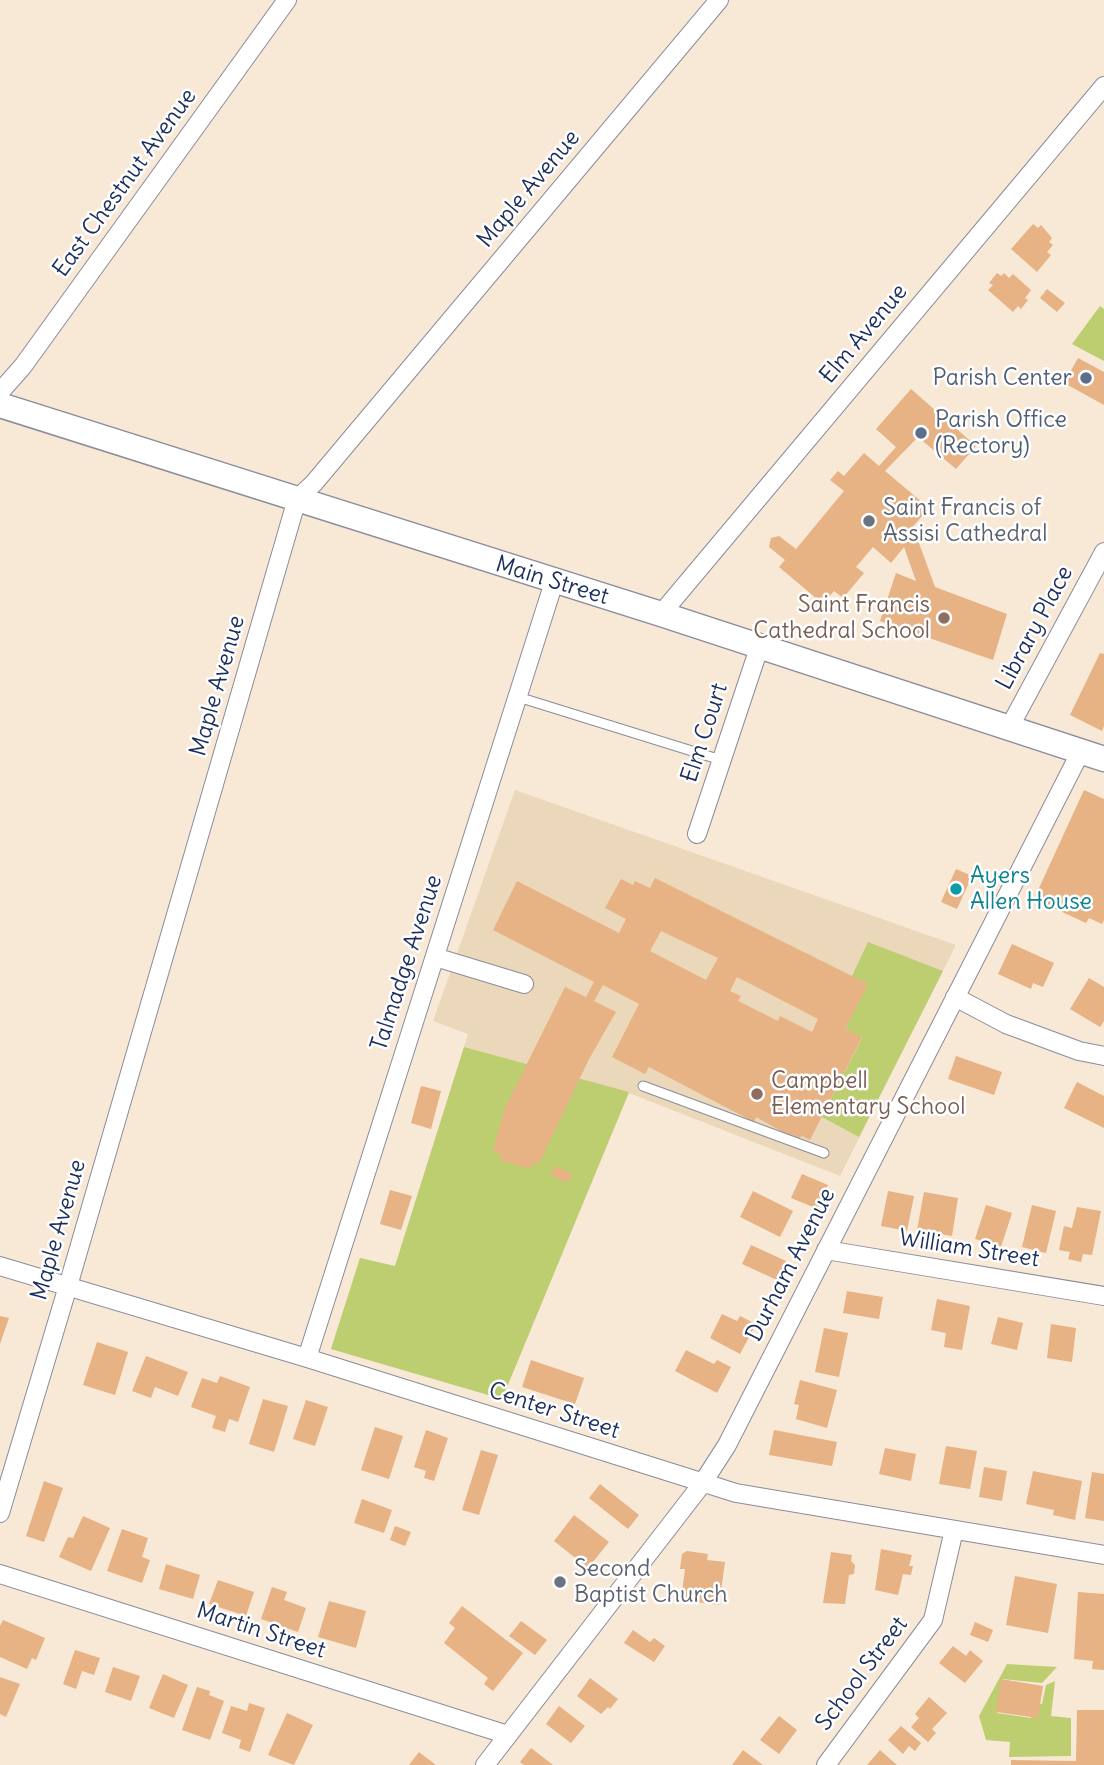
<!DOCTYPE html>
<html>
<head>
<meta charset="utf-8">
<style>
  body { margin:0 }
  canvas { display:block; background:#f8e8d6 }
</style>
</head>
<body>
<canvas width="1104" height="1765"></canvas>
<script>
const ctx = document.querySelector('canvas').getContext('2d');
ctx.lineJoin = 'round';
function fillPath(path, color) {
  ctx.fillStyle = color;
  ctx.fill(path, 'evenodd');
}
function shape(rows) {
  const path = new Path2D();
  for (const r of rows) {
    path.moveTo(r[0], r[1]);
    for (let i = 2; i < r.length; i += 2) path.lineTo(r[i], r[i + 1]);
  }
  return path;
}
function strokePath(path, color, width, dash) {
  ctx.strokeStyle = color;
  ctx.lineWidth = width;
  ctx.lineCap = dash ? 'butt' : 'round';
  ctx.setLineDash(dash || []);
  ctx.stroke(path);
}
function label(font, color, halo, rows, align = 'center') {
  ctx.font = font + ' Delius,sans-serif';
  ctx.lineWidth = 5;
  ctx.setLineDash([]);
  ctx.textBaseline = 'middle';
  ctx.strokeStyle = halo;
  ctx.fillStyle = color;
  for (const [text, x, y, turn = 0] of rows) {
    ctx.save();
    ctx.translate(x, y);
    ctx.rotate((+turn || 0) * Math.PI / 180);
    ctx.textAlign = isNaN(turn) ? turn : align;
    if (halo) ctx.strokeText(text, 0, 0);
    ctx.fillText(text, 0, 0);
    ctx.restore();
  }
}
const built = shape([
  [515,790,956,945,840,1176,629,1093,502,1399,331,1349,360,1258,395,1266,468,1034,433,1021]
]);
const green = shape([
  [1100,306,1104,309,1104,361,1072,344],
  [868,942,943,971,859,1137,822,1117,862,1038,845,1029,852,976],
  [464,1047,629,1092,502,1399,331,1349,360,1258,395,1266],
  [1007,1664,1057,1667,1042,1683,1002,1679,997,1713,1031,1718,1035,1703,1042,1704,1046,1685,1055,1681,1051,1716,1071,1718,1071,1756,1009,1757,1010,1742,986,1740,979,1716]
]);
const building = shape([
  [1033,224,1038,228,1041,225,1052,238,1049,242,1053,245,1047,252,1051,255,1037,272,1011,249],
  [997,273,1001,276,1004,273,1009,278,1013,274,1031,290,1025,298,1028,300,1021,309,1018,306,1013,312,988,290,993,285,989,283],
  [1047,289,1065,303,1057,312,1040,298],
  [1078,358,1104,372,1104,405,1064,383],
  [911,389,976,446,956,469,918,437,885,471,929,508,910,530,916,535,935,587,1007,614,993,660,880,621,896,573,916,581,904,547,891,563,873,547,856,567,864,573,843,598,834,591,823,604,779,567,785,560,769,547,771,538,779,536,796,549,844,491,830,480,838,471,844,476,864,453,879,466,896,447,876,429],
  [1100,653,1104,654,1104,726,1102,731,1070,715],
  [1084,790,1104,799,1104,920,1102,924,1089,918,1086,923,1034,899],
  [956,869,972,876,957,909,941,902],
  [655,878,868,984,845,1029,862,1037,810,1140,802,1136,797,1140,756,1117,754,1122,649,1067,645,1074,612,1057,639,1004,603,985,594,1001,616,1012,589,1059,542,1157,537,1165,532,1163,530,1169,499,1160,501,1154,493,1152,504,1110,565,987,586,997,594,982,493,930,517,881,619,933,626,919,605,908,621,879,633,885,635,881,650,888],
  [661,931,718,958,706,980,650,951],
  [737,977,818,1019,812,1032,780,1016,778,1021,738,1001,741,996,730,991],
  [1012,944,1054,963,1043,987,1033,983,1031,989,998,974],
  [1089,978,1104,987,1104,1021,1100,1027,1070,1009],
  [956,1056,1002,1072,994,1095,948,1079],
  [1077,1082,1104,1096,1104,1128,1064,1108],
  [421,1086,441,1091,431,1129,411,1123],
  [555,1166,572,1174,567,1183,551,1175],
  [802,1174,828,1185,818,1209,791,1198],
  [390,1190,412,1196,401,1230,380,1224],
  [753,1191,793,1211,780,1237,740,1217],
  [888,1191,914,1196,907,1231,881,1226],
  [924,1192,958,1198,952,1236,917,1230],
  [986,1205,1012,1213,1001,1247,975,1239],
  [1032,1205,1056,1211,1046,1253,1022,1247],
  [1077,1207,1101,1211,1092,1255,1083,1254,1081,1262,1068,1259,1070,1252,1059,1250,1064,1226,1072,1228],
  [751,1245,786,1261,777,1280,742,1264],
  [847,1291,883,1297,879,1319,843,1313],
  [937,1299,970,1306,962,1350,944,1347,946,1333,931,1330],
  [722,1314,737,1321,740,1316,756,1324,740,1354,710,1338],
  [0,1316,9,1318,0,1344],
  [998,1317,1023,1323,1017,1350,991,1344],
  [1051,1324,1076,1328,1072,1362,1047,1358],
  [824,1328,848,1333,839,1377,815,1372],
  [97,1342,128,1352,115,1395,83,1385],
  [686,1350,714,1364,717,1360,731,1367,717,1393,675,1371],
  [146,1356,188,1372,178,1396,155,1387,151,1398,132,1391],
  [531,1360,584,1378,575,1404,522,1387],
  [220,1376,250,1387,238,1422,229,1419,225,1432,212,1428,216,1416,191,1407,202,1378,217,1383],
  [800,1380,837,1390,827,1428,796,1419,799,1405,794,1404],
  [263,1399,288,1406,274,1452,249,1444],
  [306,1400,328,1407,315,1446,293,1439],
  [375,1427,403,1436,389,1479,361,1470],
  [426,1430,448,1438,434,1481,424,1478,426,1471,414,1467],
  [774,1430,837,1442,832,1466,769,1455],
  [946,1446,977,1451,970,1489,939,1484],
  [885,1448,916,1454,911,1481,879,1474],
  [481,1450,498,1455,479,1515,462,1510],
  [984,1467,1007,1471,1002,1501,979,1497],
  [1033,1471,1082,1481,1075,1520,1053,1515,1054,1510,1026,1504],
  [1092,1472,1104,1474,1104,1521,1085,1518],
  [44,1481,63,1488,44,1542,26,1536],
  [600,1484,639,1515,628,1529,589,1498],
  [362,1499,392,1510,384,1533,354,1523],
  [574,1515,609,1542,588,1568,554,1541],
  [83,1516,110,1528,91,1571,59,1557,68,1537,73,1538],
  [395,1526,411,1532,405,1546,390,1540],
  [122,1529,148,1538,142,1557,150,1560,142,1583,107,1571],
  [881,1549,912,1555,909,1566,913,1566,911,1575,903,1574,898,1595,875,1590],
  [687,1551,708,1554,707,1560,725,1562,719,1605,681,1600,685,1569,680,1569,682,1554],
  [831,1552,852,1555,851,1561,855,1565,854,1574,849,1575,845,1604,823,1603],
  [166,1564,200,1575,193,1599,159,1589],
  [1015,1576,1057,1584,1048,1633,1006,1625],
  [218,1580,254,1592,246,1616,209,1604],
  [272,1587,287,1592,284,1600,306,1608,298,1632,261,1619],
  [1078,1592,1104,1594,1104,1670,1092,1669,1093,1661,1074,1659],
  [329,1601,366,1611,356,1648,318,1637],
  [462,1606,523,1653,493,1691,484,1684,488,1678,444,1643,455,1628,449,1623],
  [3,1620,45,1638,36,1660,32,1658,27,1669,0,1657,0,1626],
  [521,1621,547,1640,535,1655,509,1636],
  [975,1622,993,1630,988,1642,970,1635],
  [633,1630,650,1642,654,1638,665,1646,654,1662,624,1643],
  [953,1646,966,1656,970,1650,983,1661,965,1683,939,1663],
  [75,1650,100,1658,94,1675,82,1671,76,1689,63,1684],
  [113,1667,140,1676,131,1701,105,1692],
  [163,1674,188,1685,174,1718,149,1708],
  [0,1677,20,1684,6,1717,0,1714],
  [590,1678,618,1699,610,1709,608,1707,601,1714,577,1696],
  [1001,1679,1043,1686,1038,1718,996,1712],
  [197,1687,210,1691,209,1695,224,1701,210,1740,182,1730],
  [929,1697,947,1713,932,1729,936,1733,928,1742,911,1727,919,1718,915,1714],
  [249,1703,265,1708,250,1752,239,1748,241,1740,222,1733,231,1706,247,1711],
  [559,1706,585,1726,571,1743,546,1724],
  [1077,1710,1104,1710,1104,1765,1011,1765,1011,1760,1076,1761],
  [287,1713,313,1725,294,1765,268,1755],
  [779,1716,797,1730,779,1754,760,1740],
  [901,1726,921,1743,915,1751,909,1746,903,1754,888,1740],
  [531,1748,553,1765,524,1765,520,1762],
  [743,1750,763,1765,732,1765],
  [880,1750,897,1765,867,1765],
  [419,1752,436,1765,409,1765]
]);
const lane = shape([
  [518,697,721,760],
  [643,1086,824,1153]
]);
const street = shape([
  [0,392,23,366,287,0],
  [661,614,1104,86],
  [1009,728,1104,552],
  [697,834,759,648],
  [435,957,524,984],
  [955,997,1006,1024,1079,1051,1104,1056],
  [826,1250,1104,1296],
  [0,1266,307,1358,736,1493,1104,1555],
  [307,1358,554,582],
  [0,1513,68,1286,297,499,314,483,719,0],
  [0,1574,508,1735],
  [485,1765,702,1484,727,1445,1081,751],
  [826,1765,933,1620,954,1530]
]);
const secondary = shape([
  [0,405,661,614,1104,759]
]);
const markers = [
  [1086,378,7,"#5c6f8a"],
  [921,433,7,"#5c6f8a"],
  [869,521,7,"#6b7280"],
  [944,618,7,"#8d6e63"],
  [956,889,7,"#0f9aa8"],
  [757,1094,7,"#8d6e63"],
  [560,1582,7,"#6b7280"]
];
const streetNames = [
  ["East Chestnut Avenue",125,183,-54],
  ["Maple Avenue",529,189,-50],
  ["Elm Avenue",864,334,-50],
  ["Main Street",552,581,17],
  ["Library Place",1035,628,-62],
  ["Maple Avenue",218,686,-74],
  ["Elm Court",705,733,-72],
  ["Talmadge Avenue",407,963,-72],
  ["Maple Avenue",59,1230,-74],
  ["William Street",969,1249,9],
  ["Durham Avenue",791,1265,-63],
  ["Center Street",554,1411,18],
  ["Martin Street",261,1631,18],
  ["School Street",862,1674,-53]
];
const serviceNames = [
  ["Parish Center",1072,378],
  ["Parish Office",935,420,"left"],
  ["(Rectory)",935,446,"left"]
];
const worshipNames = [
  ["Saint Francis of",883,508],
  ["Assisi Cathedral",883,534],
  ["Second",574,1569],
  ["Baptist Church",574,1595]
];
const educationNames = [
  ["Saint Francis",930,605],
  ["Cathedral School",930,631],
  ["Campbell",771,1081,"left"],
  ["Elementary School",771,1107,"left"]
];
const cultureNames = [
  ["Ayers",970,876],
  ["Allen House",970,902]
];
fillPath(built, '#ebd8ba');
fillPath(green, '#bdce71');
fillPath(building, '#e7b284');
strokePath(lane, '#8a8c9a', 11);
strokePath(street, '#8a8c9a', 20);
strokePath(secondary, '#8a8c9a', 27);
strokePath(lane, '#fff', 9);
strokePath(street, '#fff', 18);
strokePath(secondary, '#fff', 24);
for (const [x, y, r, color] of markers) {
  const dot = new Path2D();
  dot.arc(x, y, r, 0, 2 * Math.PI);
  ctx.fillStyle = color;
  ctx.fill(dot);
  strokePath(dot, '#fff', 2.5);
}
label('23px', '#1b2f5e', '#fff', streetNames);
label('23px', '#4e5e75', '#fff', serviceNames, 'right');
label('23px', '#5b616d', '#fff', worshipNames, 'left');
label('23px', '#785e54', '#fff', educationNames, 'right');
label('23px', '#0d838f', '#fff', cultureNames, 'left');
</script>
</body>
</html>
